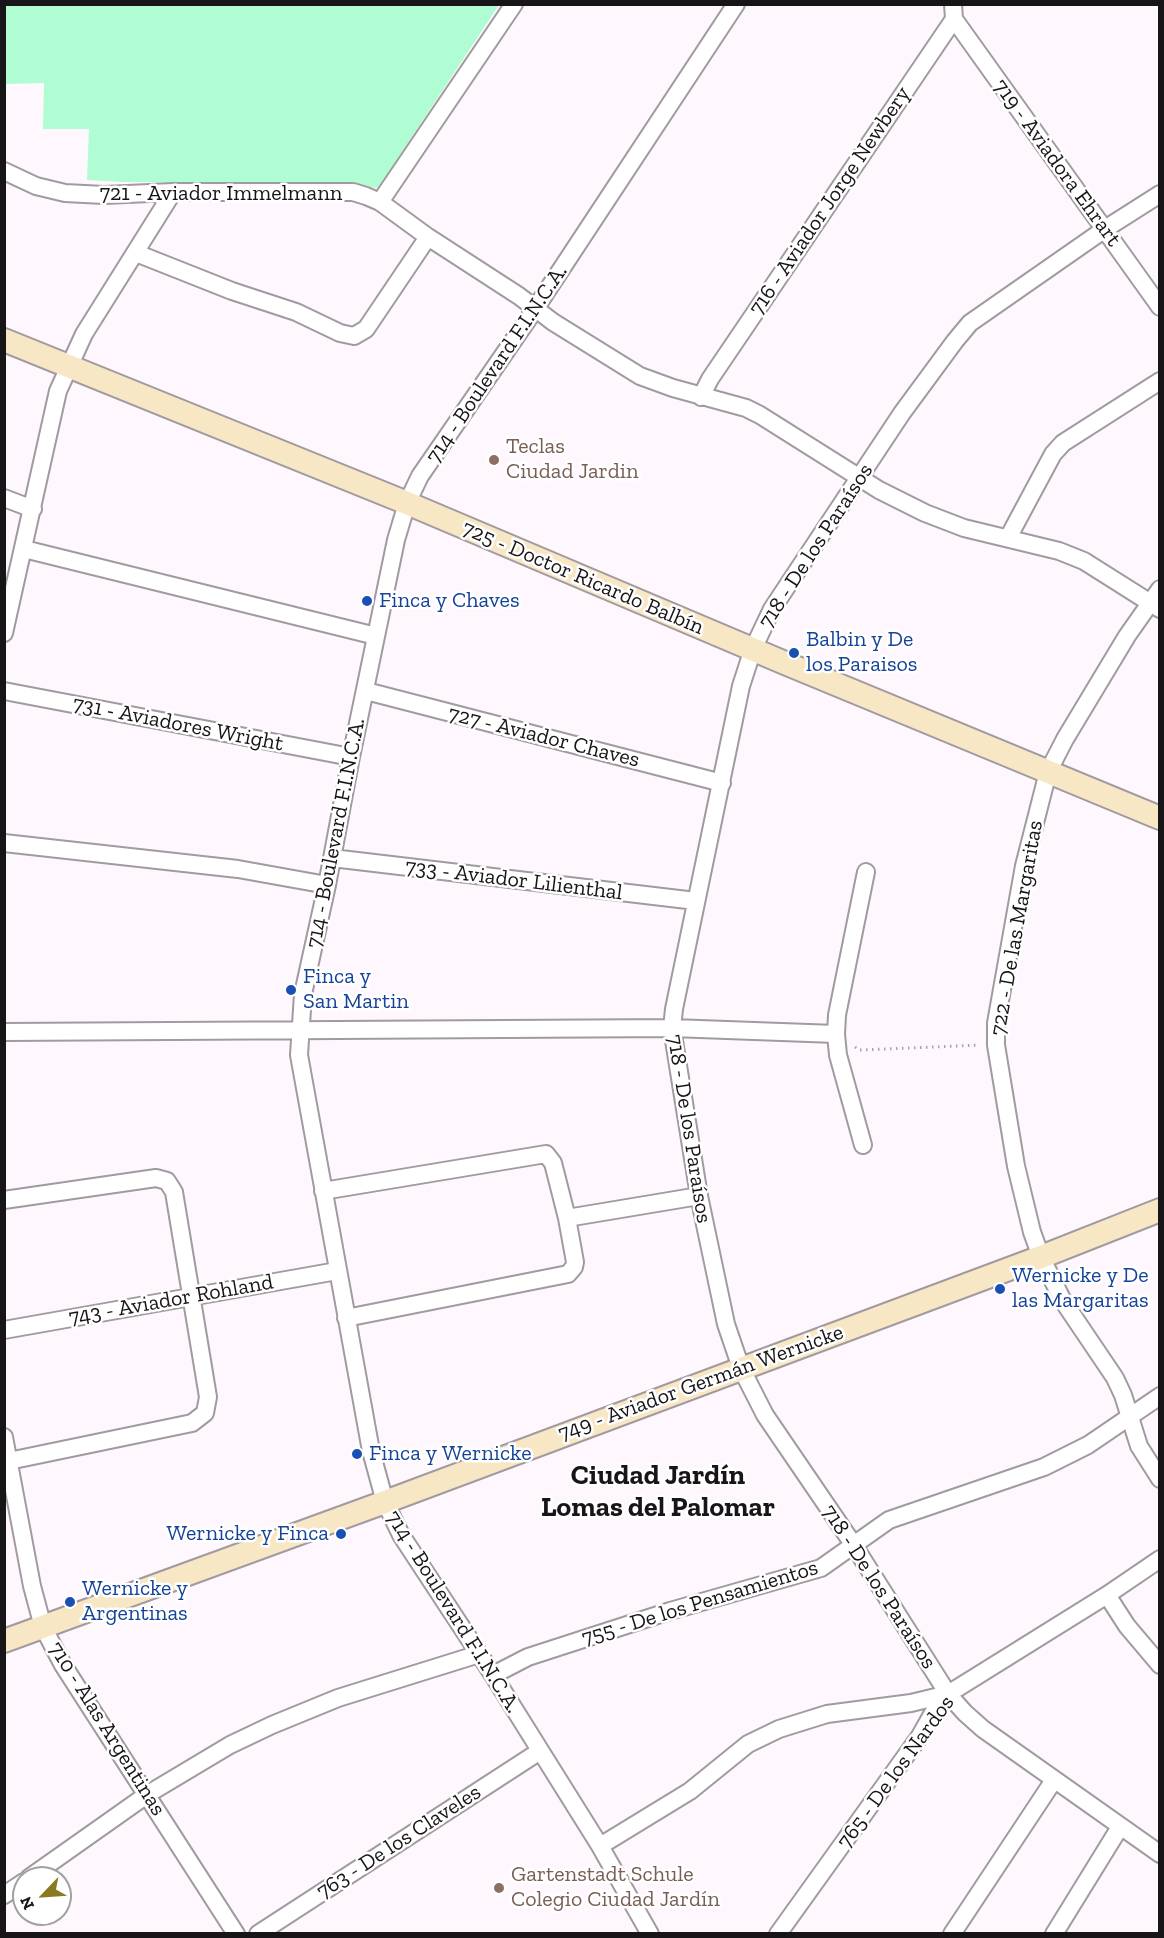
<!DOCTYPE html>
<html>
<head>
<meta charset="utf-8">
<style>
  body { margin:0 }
  #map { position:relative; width:1164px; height:1938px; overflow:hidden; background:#fef8fe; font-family:"Zilla Slab",serif }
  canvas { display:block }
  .frame { position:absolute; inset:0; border:6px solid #171517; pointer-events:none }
  .north { position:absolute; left:12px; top:1866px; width:60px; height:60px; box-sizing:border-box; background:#fff; border:2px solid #a2a1a2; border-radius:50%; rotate:245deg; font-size:16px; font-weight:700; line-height:24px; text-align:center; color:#171517 }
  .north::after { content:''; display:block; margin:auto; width:21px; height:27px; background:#8a7a1f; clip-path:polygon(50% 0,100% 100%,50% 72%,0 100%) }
</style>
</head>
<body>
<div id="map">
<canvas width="1164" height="1938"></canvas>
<div class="frame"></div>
<div class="north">N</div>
</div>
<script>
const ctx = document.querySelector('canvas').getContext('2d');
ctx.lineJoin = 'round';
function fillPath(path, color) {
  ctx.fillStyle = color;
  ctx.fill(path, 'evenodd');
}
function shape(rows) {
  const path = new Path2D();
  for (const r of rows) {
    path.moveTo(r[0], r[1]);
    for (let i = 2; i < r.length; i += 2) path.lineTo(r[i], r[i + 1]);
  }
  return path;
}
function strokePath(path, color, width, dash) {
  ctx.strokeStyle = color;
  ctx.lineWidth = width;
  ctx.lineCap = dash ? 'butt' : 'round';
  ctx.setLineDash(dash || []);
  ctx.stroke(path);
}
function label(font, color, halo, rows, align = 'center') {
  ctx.font = font + ' "Zilla Slab",serif';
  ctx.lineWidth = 5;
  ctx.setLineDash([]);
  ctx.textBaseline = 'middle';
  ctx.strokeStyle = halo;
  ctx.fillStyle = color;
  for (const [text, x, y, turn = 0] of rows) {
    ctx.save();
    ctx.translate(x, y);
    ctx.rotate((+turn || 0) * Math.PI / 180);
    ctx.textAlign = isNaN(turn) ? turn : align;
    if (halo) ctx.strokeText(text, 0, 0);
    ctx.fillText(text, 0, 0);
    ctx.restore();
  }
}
const green = shape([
  [4,5,499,5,378,188,326,183,122,182,87,180,89,129,43,129,44,83,5,84]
]);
const path = shape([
  [855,1047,859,1050,979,1045]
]);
const street = shape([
  [954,19,1160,307],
  [4,171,36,186,65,193,104,195,173,192,353,192,366,196,380,202,428,237,519,296,553,322,640,376,673,388,746,408,760,415,879,490,925,513,964,528,1059,551,1084,561,1160,609],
  [1160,194,1105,229,970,323,955,341,902,413,772,609,753,649,741,686,674,1009,672,1028,699,1196,726,1324,741,1368,765,1415,853,1544,948,1694,965,1713,983,1729,1160,1854],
  [380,202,514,4],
  [136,253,232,291,296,312,340,333,354,336,366,329,428,237],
  [701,397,710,379,954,19,953,4],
  [4,498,33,509],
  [1008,538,1053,454,1063,443,1160,381],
  [24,549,376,636],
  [1160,589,1127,636,1065,739,1048,772,1024,866,996,1023,996,1045,1016,1166,1032,1232,1041,1257,1063,1301,1115,1378,1123,1395,1139,1446,1160,1479],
  [4,633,58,391,84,334,173,192],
  [4,691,351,757],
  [366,691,722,783],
  [4,843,238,869,327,885],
  [332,858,696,901],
  [4,1032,672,1028,836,1034],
  [863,1145,838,1055,836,1034,837,1015,866,872],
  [323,1191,546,1154,553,1163,567,1218,575,1262,574,1267,568,1274,346,1318],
  [4,1200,156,1178,167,1181,174,1192,208,1397,205,1413,192,1423,4,1462],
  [567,1218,699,1196],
  [4,1330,337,1271],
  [4,1437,32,1586,43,1627,63,1665,236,1934],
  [1107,1595,1127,1626,1160,1665],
  [493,1675,528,1657,670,1611,821,1568,889,1520,1044,1467,1088,1445,1160,1396],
  [600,1846,690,1791,748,1744,779,1729,827,1714,911,1703,948,1694],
  [29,1878,148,1794,230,1745,272,1725,338,1698,479,1654],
  [4,1895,24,1882],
  [258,1934,540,1751],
  [650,1934,600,1846,493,1675,401,1535,385,1502,371,1451,299,1055,303,994,327,885,351,757,396,540,407,503,420,476,535,309,736,4],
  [778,1934,920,1736,933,1713,948,1694,1107,1595,1160,1559],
  [952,1934,1054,1780],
  [1054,1934,1120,1827]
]);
const secondary = shape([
  [4,340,407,503,785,663,1160,818],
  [4,1641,385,1502,1041,1257,1160,1210]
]);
const markers = [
  [494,460,6,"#8d6e63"],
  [367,601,6,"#1a4fb4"],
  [794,653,6,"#1a4fb4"],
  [291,990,6,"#1a4fb4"],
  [1000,1289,6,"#1a4fb4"],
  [357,1454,6,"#1a4fb4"],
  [341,1534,6,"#1a4fb4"],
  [70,1602,6,"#1a4fb4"],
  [499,1888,6,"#8d6e63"]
];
const streetNames = [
  ["719 - Aviadora Ehrart",1057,163,54],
  ["721 - Aviador Immelmann",221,194],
  ["716 - Aviador Jorge Newbery",830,201,-56],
  ["714 - Boulevard F.I.N.C.A.",497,364,-56],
  ["718 - De los Paraísos",816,546,-57],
  ["725 - Doctor Ricardo Balbín",583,578,23],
  ["731 - Aviadores Wright",178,724,11],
  ["727 - Aviador Chaves",544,737,14],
  ["714 - Boulevard F.I.N.C.A.",336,833,-79],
  ["733 - Aviador Lilienthal",514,880,7],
  ["722 - De las Margaritas",1017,928,-80],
  ["718 - De los Paraísos",689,1129,81],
  ["743 - Aviador Rohland",171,1300,-10],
  ["749 - Aviador Germán Wernicke",701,1383,-20],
  ["718 - De los Paraísos",879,1587,57],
  ["755 - De los Pensamientos",700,1603,-17],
  ["714 - Boulevard F.I.N.C.A.",453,1612,58],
  ["710 - Alas Argentinas",107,1729,58],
  ["765 - De los Nardos",896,1772,-54],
  ["763 - De los Claveles",399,1842,-33]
];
const educationNames = [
  ["Teclas",506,447],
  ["Ciudad Jardin",506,472],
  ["Gartenstadt Schule",511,1875],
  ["Colegio Ciudad Jardín",511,1900]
];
const transitNames = [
  ["Finca y Chaves",379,601],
  ["Balbin y De",806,640],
  ["los Paraisos",806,665],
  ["Finca y",303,977],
  ["San Martin",303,1002],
  ["Wernicke y De",1012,1276],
  ["las Margaritas",1012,1301],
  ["Finca y Wernicke",369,1454],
  ["Wernicke y Finca",329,1534,"right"],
  ["Wernicke y",82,1589],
  ["Argentinas",82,1614]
];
const districtNames = [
  ["Ciudad Jardín",658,1476],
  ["Lomas del Palomar",658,1508]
];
fillPath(green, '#b0fdd3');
strokePath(street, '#a19aa0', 20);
strokePath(secondary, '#a19aa0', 26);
strokePath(path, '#a8a3a8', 3, [1.5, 4.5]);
strokePath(street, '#fff', 16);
strokePath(secondary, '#f8e7c4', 22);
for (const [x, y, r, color] of markers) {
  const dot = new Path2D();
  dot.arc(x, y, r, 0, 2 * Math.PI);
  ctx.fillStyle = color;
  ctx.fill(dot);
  strokePath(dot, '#fff', 2);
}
label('22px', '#171517', '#fff', streetNames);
label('22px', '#785e54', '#fff', educationNames, 'left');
label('22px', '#164399', '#fff', transitNames, 'left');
label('bold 28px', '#171517', '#fff', districtNames);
</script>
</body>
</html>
